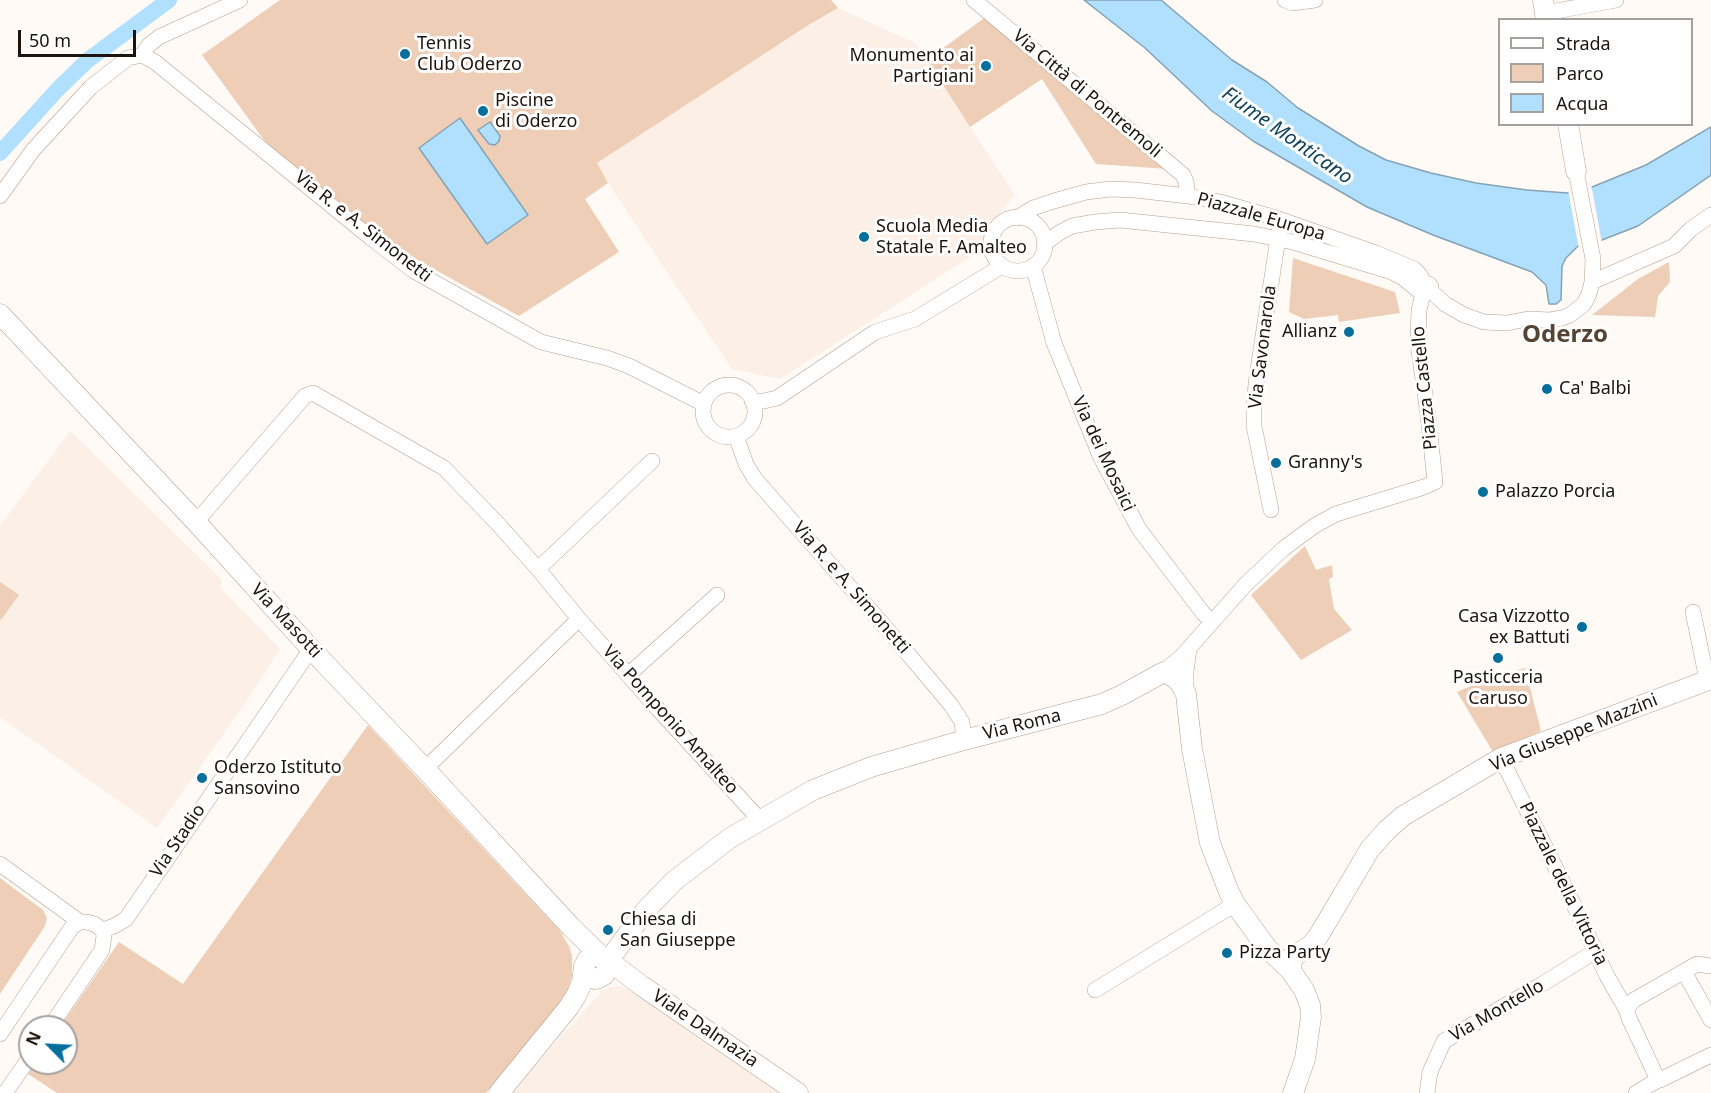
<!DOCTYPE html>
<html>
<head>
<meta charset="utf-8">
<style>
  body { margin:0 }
  #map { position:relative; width:1711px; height:1093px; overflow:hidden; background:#fffaf6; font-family:"Noto Sans",sans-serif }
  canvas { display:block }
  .legend { position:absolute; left:1498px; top:18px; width:195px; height:108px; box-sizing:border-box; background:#fff; border:2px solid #a5a19f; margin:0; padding:8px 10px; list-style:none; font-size:18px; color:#1d140e }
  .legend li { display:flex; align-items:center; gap:12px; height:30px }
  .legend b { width:30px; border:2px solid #a5a19f }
  .north { position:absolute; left:18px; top:1015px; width:60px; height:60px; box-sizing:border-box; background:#fff; border:2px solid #a5a19f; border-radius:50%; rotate:294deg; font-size:16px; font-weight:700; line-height:24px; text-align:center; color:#1d140e }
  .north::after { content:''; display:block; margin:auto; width:21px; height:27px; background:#056f9c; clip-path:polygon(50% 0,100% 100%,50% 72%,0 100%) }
  .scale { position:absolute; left:18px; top:30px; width:118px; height:27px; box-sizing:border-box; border:3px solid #1d140e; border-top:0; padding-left:8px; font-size:18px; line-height:21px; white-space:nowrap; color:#1d140e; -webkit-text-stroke:4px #fff; paint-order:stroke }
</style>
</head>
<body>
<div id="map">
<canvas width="1711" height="1093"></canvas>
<ul class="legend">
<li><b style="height:8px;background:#fff"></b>Strada</li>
<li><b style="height:16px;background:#eeceb6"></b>Parco</li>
<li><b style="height:16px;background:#b0e0fe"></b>Acqua</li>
</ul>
<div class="north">N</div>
<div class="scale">50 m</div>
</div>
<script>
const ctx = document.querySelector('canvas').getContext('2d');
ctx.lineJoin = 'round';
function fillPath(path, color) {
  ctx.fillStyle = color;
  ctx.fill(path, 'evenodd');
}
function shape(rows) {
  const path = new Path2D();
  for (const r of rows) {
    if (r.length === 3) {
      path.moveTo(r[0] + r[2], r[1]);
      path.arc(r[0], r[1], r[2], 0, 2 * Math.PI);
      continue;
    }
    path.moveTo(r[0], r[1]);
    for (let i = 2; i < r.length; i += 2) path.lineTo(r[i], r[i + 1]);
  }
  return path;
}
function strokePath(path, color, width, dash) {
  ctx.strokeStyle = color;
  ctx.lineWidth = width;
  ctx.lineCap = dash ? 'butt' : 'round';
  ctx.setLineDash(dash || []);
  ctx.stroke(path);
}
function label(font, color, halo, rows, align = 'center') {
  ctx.font = font + ' "Noto Sans",sans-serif';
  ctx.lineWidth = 6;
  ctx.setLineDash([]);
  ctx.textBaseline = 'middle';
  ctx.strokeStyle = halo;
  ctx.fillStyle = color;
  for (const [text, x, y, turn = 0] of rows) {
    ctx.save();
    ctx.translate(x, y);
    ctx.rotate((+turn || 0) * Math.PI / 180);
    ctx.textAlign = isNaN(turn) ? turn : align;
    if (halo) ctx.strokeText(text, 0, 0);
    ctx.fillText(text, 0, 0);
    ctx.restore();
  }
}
const built = shape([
  [838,8,915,43,1015,195,988,227,978,252,780,379,732,369,678,289,608,183,597,163,810,24],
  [70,431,221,579,221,589,280,649,246,702,157,828,0,717,0,526],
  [621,986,632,991,780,1093,510,1093,603,990,609,987]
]);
const green = shape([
  [280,0,831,0,838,8,810,24,597,163,608,183,585,199,619,252,519,316,421,262,359,223,277,154,264,140,202,55],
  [991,13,1168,169,1096,164,1042,79,970,127,927,60],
  [1293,258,1395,292,1400,313,1339,322,1338,315,1304,319,1289,312],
  [1669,262,1670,282,1658,296,1655,317,1592,315,1638,279],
  [1305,546,1316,570,1332,565,1333,577,1329,579,1334,609,1352,630,1301,660,1251,595],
  [0,582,19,595,0,621],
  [1525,668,1541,731,1493,752,1457,692,1483,681],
  [368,725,559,930,569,946,572,956,572,976,567,994,486,1093,57,1093,28,1074,35,1063,66,1063,66,1027,60,1027,119,942,183,984],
  [0,878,43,910,47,918,45,926,0,994]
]);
const water = shape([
  [1084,0,1161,0,1232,60,1267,82,1298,108,1359,146,1386,160,1431,173,1476,183,1527,190,1568,193,1592,187,1646,165,1711,127,1711,175,1638,226,1602,240,1578,246,1566,258,1562,266,1561,300,1556,304,1549,304,1546,285,1532,272,1433,235,1367,207,1253,141,1212,111,1145,48,1084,0],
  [460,118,528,215,487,244,419,148,460,118],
  [490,122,500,136,499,141,495,145,489,144,478,130,490,122]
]);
const pier = shape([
  [1591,184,1602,243,1579,249,1568,190]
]);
const canal = shape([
  [0,153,58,89,88,60,169,0]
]);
const minor = shape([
  [974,0,1183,175,1186,182,1188,196],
  [1285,0,1292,3,1315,0],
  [1545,13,1616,0],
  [142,55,155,62,371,238,414,271,541,342,607,358,629,366,704,404],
  [0,196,33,150,91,87,128,58,142,55,149,45,159,37,240,0],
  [1018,244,27],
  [1017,218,1033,208,1054,201,1086,192,1111,189,1135,190,1188,196,1220,202,1276,218,1376,253,1414,269,1420,275,1424,283],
  [1044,244,1059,233,1072,226,1095,222,1120,220,1254,234,1293,242,1389,271,1402,277,1419,291],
  [1033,266,1054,343,1101,458,1139,529,1203,613,1212,622],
  [1592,282,1674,246,1691,229,1711,215],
  [729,411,26],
  [752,401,764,401,777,398,875,332,915,319,1002,266],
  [736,436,746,464,755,479,893,636,951,705,962,722,964,740],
  [1271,510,1254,426,1254,403,1257,376,1279,231],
  [196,522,305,396,313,393,444,468,498,524,538,569],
  [1693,612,1707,680],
  [579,619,658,709,761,821],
  [1162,673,1182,656,1246,584,1283,549,1314,526,1336,514,1424,487,1435,482,1428,415,1418,344,1419,310,1423,294,1419,291,1421,284,1424,283,1429,284,1431,287,1431,291,1445,304,1464,315,1484,322,1507,323,1528,319,1550,320,1562,318,1570,315,1584,304,1589,294,1592,282,1593,259,1576,171],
  [628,675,717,595],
  [1186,694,1186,671,1189,649],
  [1501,758,1574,905,1607,976,1626,1009],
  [425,769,579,619,538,569,652,461],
  [0,864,80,922],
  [103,930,114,926,126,919,311,649],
  [1711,966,1697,964,1634,1000,1626,1009,1629,1018,1658,1080,1660,1080,1711,1055],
  [1682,973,1687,977,1711,1020],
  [1095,990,1235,904],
  [50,1027,102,950,104,936,103,930],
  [0,1034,72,927,80,922,87,922,94,924,103,930],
  [5,1093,30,1057],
  [1427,1093,1430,1072,1444,1041,1539,986,1596,951],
  [1636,1093,1658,1080]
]);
const tertiary = shape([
  [1543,0,1546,20],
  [1568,124,1576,171],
  [0,314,196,522,311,649,425,769,571,927,602,957],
  [1291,971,1291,966,1294,956,1311,945,1319,935,1370,849,1387,830,1403,816,1501,758,1711,679],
  [499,1093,569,1007,577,994,582,983,584,966,588,959,594,956,598,956,604,960,607,965,607,970,604,975,599,978,595,979,588,976,584,969],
  [798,1093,642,986,617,967,604,960,610,957,614,953,645,911,674,881,730,838,813,790,871,767,964,740,1102,704,1122,695,1162,673,1165,672,1175,678,1180,683,1186,694,1192,749,1210,843,1229,892,1235,904,1267,948,1291,971,1304,990,1310,1005,1311,1017,1305,1059,1293,1093]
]);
const markers = [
  [405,54,6,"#056f9c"],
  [986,66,6,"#056f9c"],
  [483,111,6,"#056f9c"],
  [864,237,6,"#056f9c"],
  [1349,332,6,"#056f9c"],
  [1547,389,6,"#056f9c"],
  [1276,463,6,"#056f9c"],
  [1483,492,6,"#056f9c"],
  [1582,627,6,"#056f9c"],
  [1498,658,6,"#056f9c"],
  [202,778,6,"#056f9c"],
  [608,930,6,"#056f9c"],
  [1227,953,6,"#056f9c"]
];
const poiNames = [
  ["Tennis",417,44],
  ["Club Oderzo",417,65],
  ["Monumento ai",974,56,"right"],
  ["Partigiani",974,77,"right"],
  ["Piscine",495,101],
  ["di Oderzo",495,122],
  ["Scuola Media",876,227],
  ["Statale F. Amalteo",876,248],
  ["Allianz",1337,332,"right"],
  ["Ca' Balbi",1559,389],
  ["Granny's",1288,463],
  ["Palazzo Porcia",1495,492],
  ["Casa Vizzotto",1570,617,"right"],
  ["ex Battuti",1570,638,"right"],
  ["Pasticceria",1498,678,"center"],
  ["Caruso",1498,699,"center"],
  ["Oderzo Istituto",214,768],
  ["Sansovino",214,789],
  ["Chiesa di",620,920],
  ["San Giuseppe",620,941],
  ["Pizza Party",1239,953]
];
const streetNames = [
  ["Via Città di Pontremoli",1087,94,40],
  ["Piazzale Europa",1261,217,16],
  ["Via R. e A. Simonetti",363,227,38],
  ["Via Savonarola",1263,347,-83],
  ["Piazza Castello",1425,388,-96],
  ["Via dei Mosaici",1103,454,65],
  ["Via R. e A. Simonetti",851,588,49],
  ["Via Masotti",286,621,47],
  ["Via Pomponio Amalteo",670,720,48],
  ["Via Roma",1022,725,-14],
  ["Via Giuseppe Mazzini",1574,733,-22],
  ["Via Stadio",178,841,-56],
  ["Piazzale della Vittoria",1563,884,64],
  ["Via Montello",1497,1011,-30],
  ["Viale Dalmazia",705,1029,34]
];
const waterNames = [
  ["Fiume Monticano",1287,136,35]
];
const districtNames = [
  ["Oderzo",1565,335]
];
fillPath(built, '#fcefe5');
fillPath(green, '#eeceb6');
fillPath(water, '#b0e0fe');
strokePath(water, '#84a3b6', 1.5);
fillPath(pier, '#fffaf6');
strokePath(canal, '#b0e0fe', 16);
strokePath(minor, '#b69f8d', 16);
strokePath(tertiary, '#b69f8d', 21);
strokePath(minor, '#fff', 15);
strokePath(tertiary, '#fff', 20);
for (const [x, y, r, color] of markers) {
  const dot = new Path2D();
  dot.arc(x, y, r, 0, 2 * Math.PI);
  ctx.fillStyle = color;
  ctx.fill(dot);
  strokePath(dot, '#fff', 2);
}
label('18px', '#1d140e', '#fff', poiNames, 'left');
label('18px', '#1d140e', '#fff', streetNames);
label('italic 20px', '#13445d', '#fff', waterNames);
label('bold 24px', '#574333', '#fff', districtNames);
</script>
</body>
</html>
